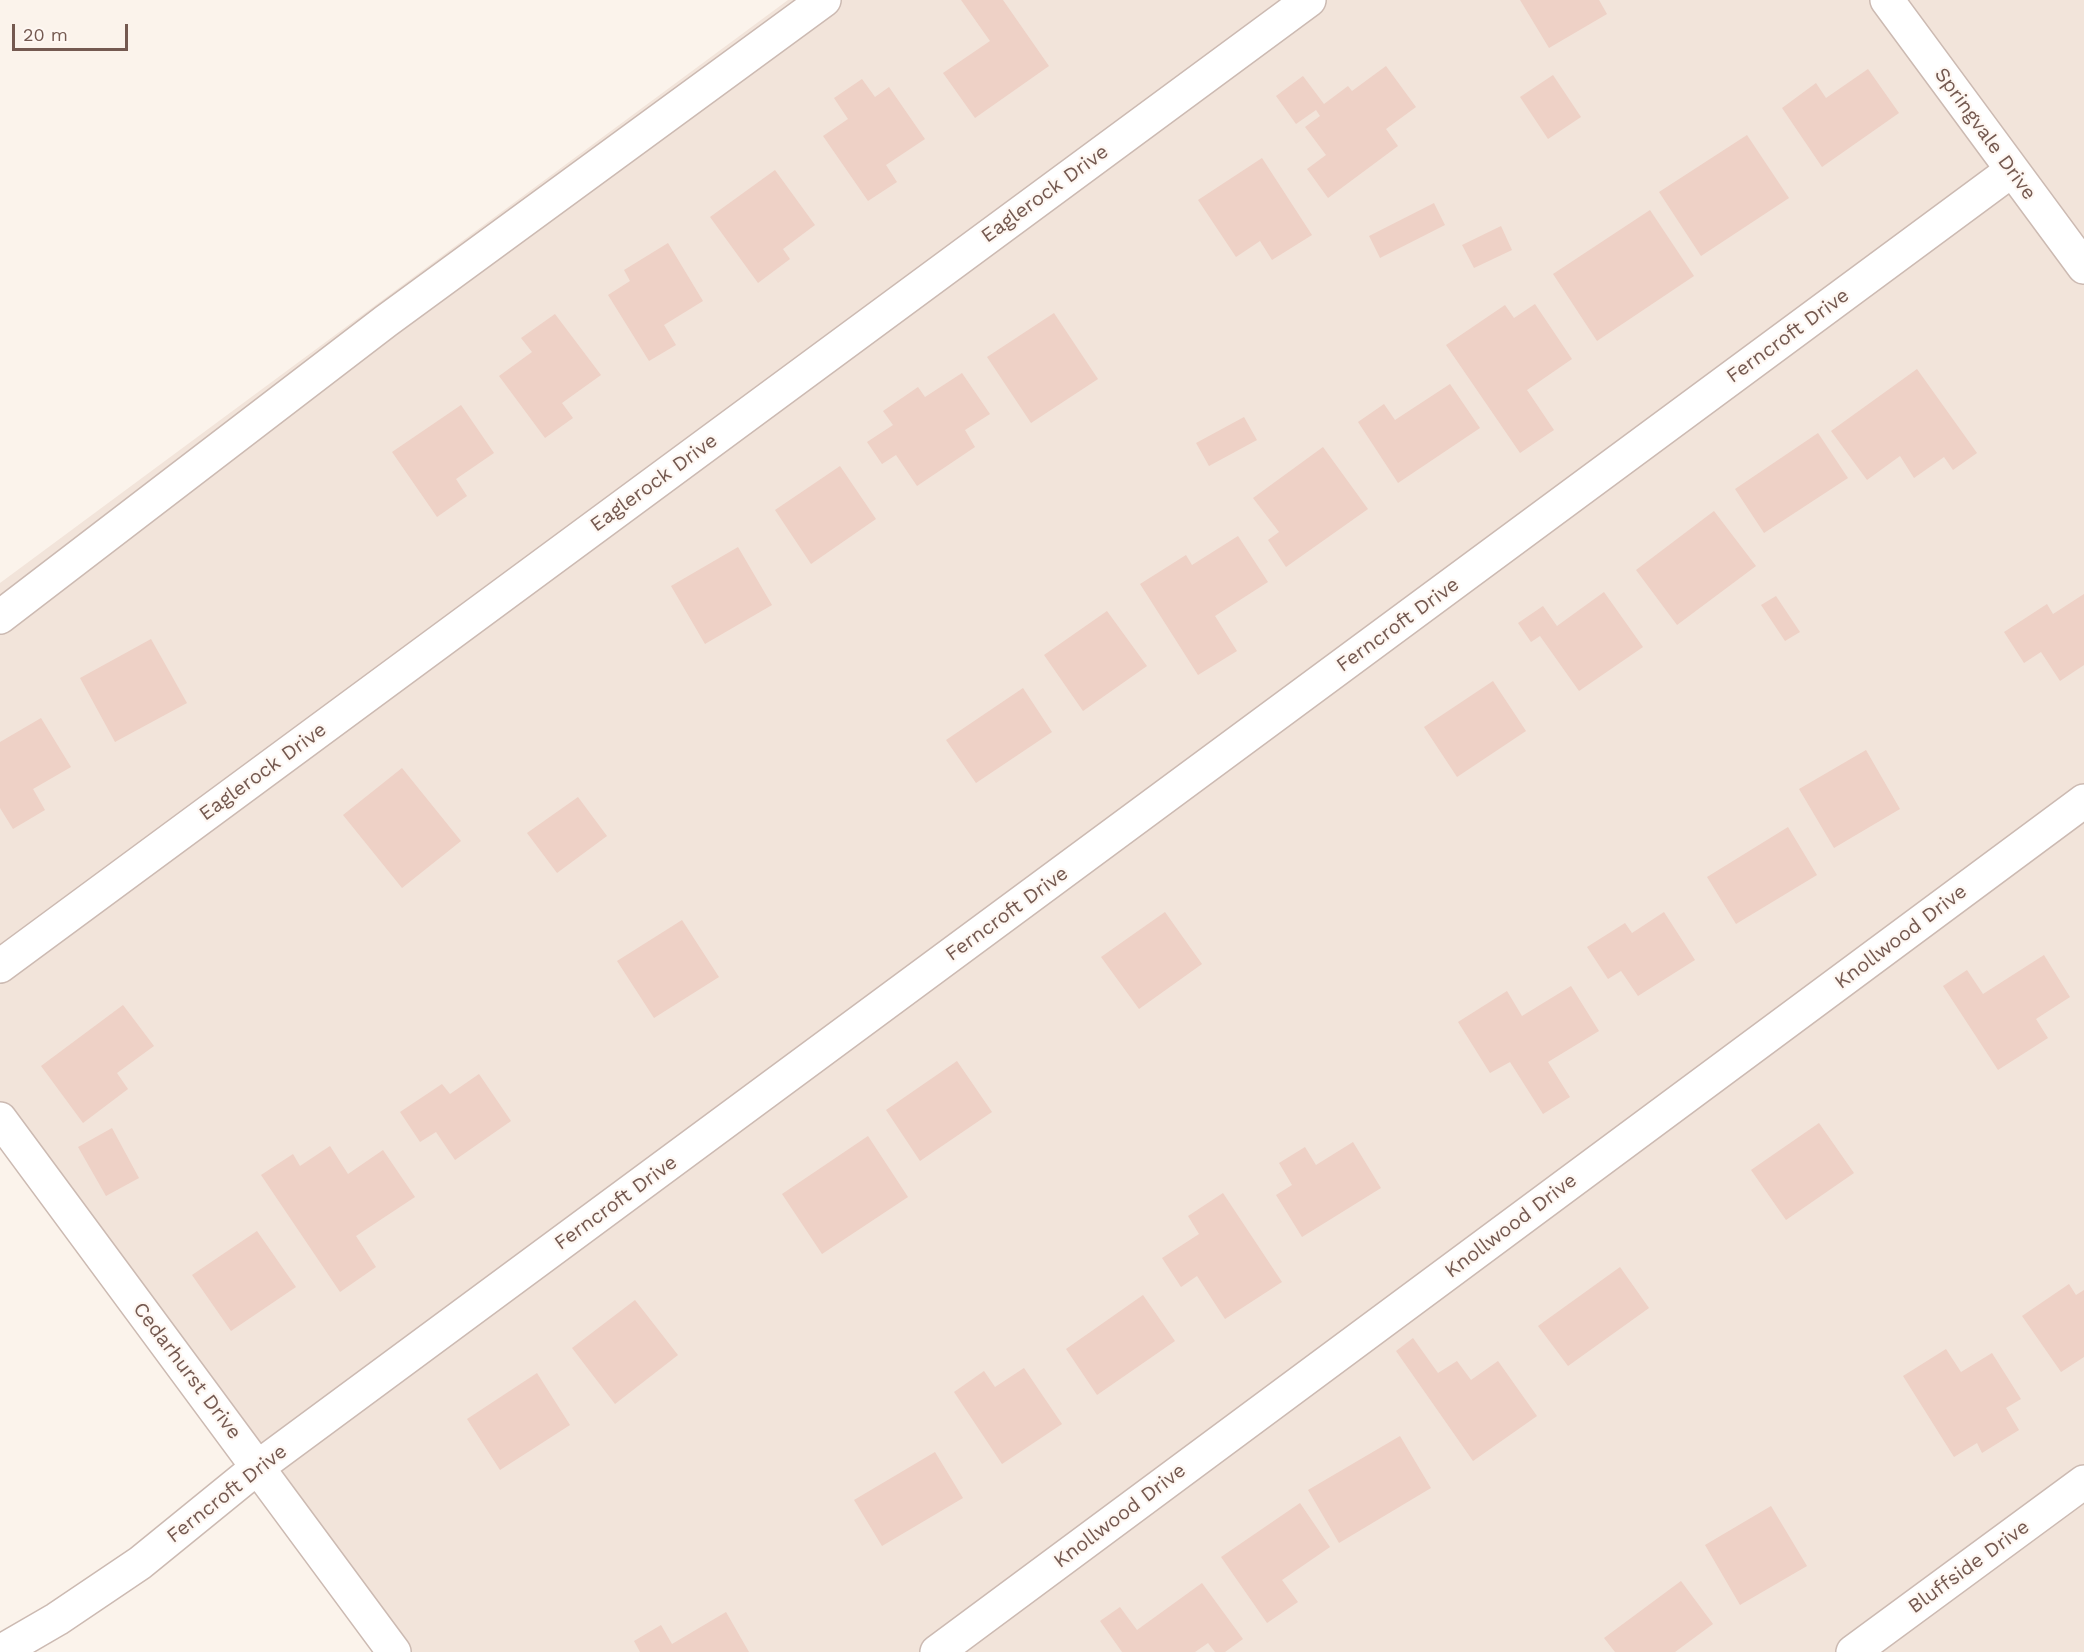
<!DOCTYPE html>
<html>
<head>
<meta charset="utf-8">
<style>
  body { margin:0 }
  #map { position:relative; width:2084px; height:1652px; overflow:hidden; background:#fbf3eb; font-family:"Work Sans",sans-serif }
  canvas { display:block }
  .scale { position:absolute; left:12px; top:24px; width:116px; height:27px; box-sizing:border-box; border:3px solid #745950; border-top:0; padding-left:8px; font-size:18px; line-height:21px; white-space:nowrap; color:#745950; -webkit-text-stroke:4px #fef7f2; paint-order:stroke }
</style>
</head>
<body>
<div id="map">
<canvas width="2084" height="1652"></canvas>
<div class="scale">20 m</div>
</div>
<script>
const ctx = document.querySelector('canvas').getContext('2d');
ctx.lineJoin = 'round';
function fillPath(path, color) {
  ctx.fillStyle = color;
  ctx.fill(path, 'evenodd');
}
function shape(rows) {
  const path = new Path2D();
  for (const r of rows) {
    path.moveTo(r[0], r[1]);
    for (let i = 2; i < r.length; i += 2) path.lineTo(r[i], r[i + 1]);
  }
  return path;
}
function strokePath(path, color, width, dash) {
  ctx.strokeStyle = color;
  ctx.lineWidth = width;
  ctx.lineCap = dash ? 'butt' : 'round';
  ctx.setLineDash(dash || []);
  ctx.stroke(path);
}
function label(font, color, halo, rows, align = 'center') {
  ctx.font = font + ' "Work Sans",sans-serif';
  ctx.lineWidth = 4.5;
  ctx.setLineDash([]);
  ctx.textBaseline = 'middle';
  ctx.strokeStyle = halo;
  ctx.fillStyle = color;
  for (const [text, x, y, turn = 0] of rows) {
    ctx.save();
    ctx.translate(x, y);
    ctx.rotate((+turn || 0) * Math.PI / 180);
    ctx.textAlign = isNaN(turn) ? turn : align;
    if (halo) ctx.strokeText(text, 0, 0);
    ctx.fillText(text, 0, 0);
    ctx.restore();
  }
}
const residential = shape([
  [788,0,2084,0,2084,1652,398,1652,0,1124,0,583]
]);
const building = shape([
  [961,0,1003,0,1049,66,975,118,943,73,990,41],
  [1520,0,1599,0,1607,14,1549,48],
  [1386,66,1416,107,1386,129,1398,146,1328,198,1307,169,1326,155,1305,127,1320,116,1316,110,1296,124,1276,96,1303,76,1324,104,1348,86,1352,91],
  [1868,69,1899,113,1822,167,1782,108,1816,83,1826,98],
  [1553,75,1581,117,1548,139,1520,97],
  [862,79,875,97,889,87,925,139,886,165,897,182,868,201,823,136,848,119,834,98],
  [1747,135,1789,198,1701,256,1659,192],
  [1262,158,1312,235,1272,260,1260,241,1236,257,1198,200],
  [775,170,815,225,783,249,790,259,758,283,710,217],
  [1434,203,1445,225,1380,258,1369,236],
  [1650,210,1694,276,1597,341,1553,274],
  [1501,226,1512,250,1474,268,1462,245],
  [668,243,703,301,664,325,676,345,649,361,608,295,630,281,624,270],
  [1535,304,1572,359,1527,390,1554,430,1520,453,1446,345,1505,305,1514,318],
  [1054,313,1098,379,1031,423,987,357],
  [555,314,601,375,562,403,573,418,545,438,499,376,532,352,521,338],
  [1917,369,1977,453,1953,470,1944,457,1914,478,1900,456,1867,480,1831,431],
  [962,373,990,414,965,430,975,447,917,486,896,455,882,464,867,442,893,425,883,411,918,387,925,397],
  [1450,384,1480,428,1398,483,1358,422,1384,404,1395,420],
  [461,405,494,453,456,479,467,496,437,517,392,452],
  [1244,417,1257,440,1209,466,1196,443],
  [1818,433,1848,478,1764,533,1735,489],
  [1323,447,1368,509,1286,567,1268,540,1279,532,1253,498],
  [840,466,876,519,811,564,775,510],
  [1714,511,1756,566,1677,625,1636,570],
  [1238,536,1268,582,1215,616,1237,651,1198,675,1140,584,1186,555,1192,565],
  [738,547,772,605,705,644,671,586],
  [1604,592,1643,647,1579,691,1540,636,1531,642,1518,623,1543,606,1557,626],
  [2084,594,2084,665,2060,681,2041,652,2024,663,2004,632,2047,604,2053,614],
  [1776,596,1800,632,1785,641,1761,605],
  [1107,611,1147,666,1083,711,1044,655],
  [151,639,187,703,115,742,80,678],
  [1493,681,1526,731,1457,777,1424,727],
  [1023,688,1052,732,976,783,946,740],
  [41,718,71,767,33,789,45,810,13,829,0,808,0,742],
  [1866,750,1900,809,1834,848,1799,789],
  [402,768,461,841,402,888,343,815],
  [578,797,607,836,557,873,527,833],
  [1788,827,1817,875,1736,924,1707,877],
  [1165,912,1202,964,1139,1009,1101,957],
  [1664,912,1695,960,1638,996,1621,971,1608,979,1587,947,1625,923,1632,933],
  [682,920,719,977,654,1018,617,961],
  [2044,955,2070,997,2036,1019,2048,1038,1998,1070,1943,986,1967,970,1983,994],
  [1571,986,1599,1031,1548,1062,1570,1097,1543,1114,1510,1062,1490,1073,1458,1022,1507,991,1522,1016],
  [123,1005,154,1046,117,1073,128,1089,83,1123,41,1066],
  [957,1061,992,1112,920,1161,886,1110],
  [479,1074,511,1121,455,1160,436,1132,420,1142,400,1112,442,1084,450,1094],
  [1819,1123,1854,1173,1786,1220,1751,1170],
  [112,1128,139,1178,106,1196,78,1147],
  [868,1136,908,1197,822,1254,782,1194],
  [1353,1142,1381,1188,1302,1237,1276,1195,1292,1185,1279,1163,1305,1147,1316,1165],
  [330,1146,348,1174,383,1150,415,1197,356,1236,376,1267,340,1292,261,1175,293,1154,300,1166],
  [1223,1193,1282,1282,1225,1319,1197,1276,1181,1287,1162,1258,1199,1234,1188,1216],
  [257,1231,296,1287,231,1331,192,1275],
  [1620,1267,1649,1308,1568,1366,1538,1326],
  [2069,1284,2076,1295,2084,1290,2084,1357,2061,1372,2022,1316],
  [1143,1295,1175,1341,1097,1395,1066,1349],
  [635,1300,678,1355,615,1404,572,1348],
  [1413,1338,1438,1373,1457,1361,1471,1380,1498,1361,1537,1416,1473,1461,1396,1351],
  [1946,1349,1961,1372,1992,1353,2021,1399,2006,1408,2019,1430,1982,1453,1977,1443,1954,1457,1903,1376],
  [1024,1368,1062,1424,1002,1464,954,1392,984,1371,995,1387],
  [537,1373,570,1425,500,1470,467,1419],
  [1400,1436,1431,1488,1339,1543,1308,1490],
  [935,1452,963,1498,882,1546,854,1500],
  [1300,1503,1330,1547,1282,1580,1298,1602,1267,1623,1221,1557],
  [1771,1506,1807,1566,1740,1605,1705,1545],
  [1681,1581,1713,1624,1675,1652,1615,1652,1604,1638],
  [1202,1583,1243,1639,1225,1652,1215,1652,1208,1643,1195,1652,1122,1652,1100,1621,1120,1607,1137,1630],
  [726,1612,749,1652,640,1652,634,1641,661,1625,672,1644]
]);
const minor = shape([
  [1887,0,2084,267],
  [0,617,386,321,824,0],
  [0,966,1309,0],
  [0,1119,394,1652],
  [0,1652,57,1619,140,1563,258,1467,2011,171],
  [937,1652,2084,801],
  [1853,1652,2084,1482]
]);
const streetNames = [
  ["Springvale Drive",1985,134,54],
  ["Eaglerock Drive",1045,194,-36],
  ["Ferncroft Drive",1788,336,-36],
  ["Eaglerock Drive",654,483,-36],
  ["Ferncroft Drive",1398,625,-36],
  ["Eaglerock Drive",263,772,-36],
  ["Ferncroft Drive",1007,914,-36],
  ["Knollwood Drive",1901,937,-37],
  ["Ferncroft Drive",616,1203,-36],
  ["Knollwood Drive",1511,1226,-37],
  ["Cedarhurst Drive",187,1371,53],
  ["Ferncroft Drive",227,1494,-38],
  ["Knollwood Drive",1120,1516,-37],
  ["Bluffside Drive",1969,1567,-36]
];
fillPath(residential, '#f2e4da');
fillPath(building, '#eed1c6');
strokePath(minor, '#ccbab2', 36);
strokePath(minor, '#fff', 33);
label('20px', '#745950', '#fef7f2', streetNames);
</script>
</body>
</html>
